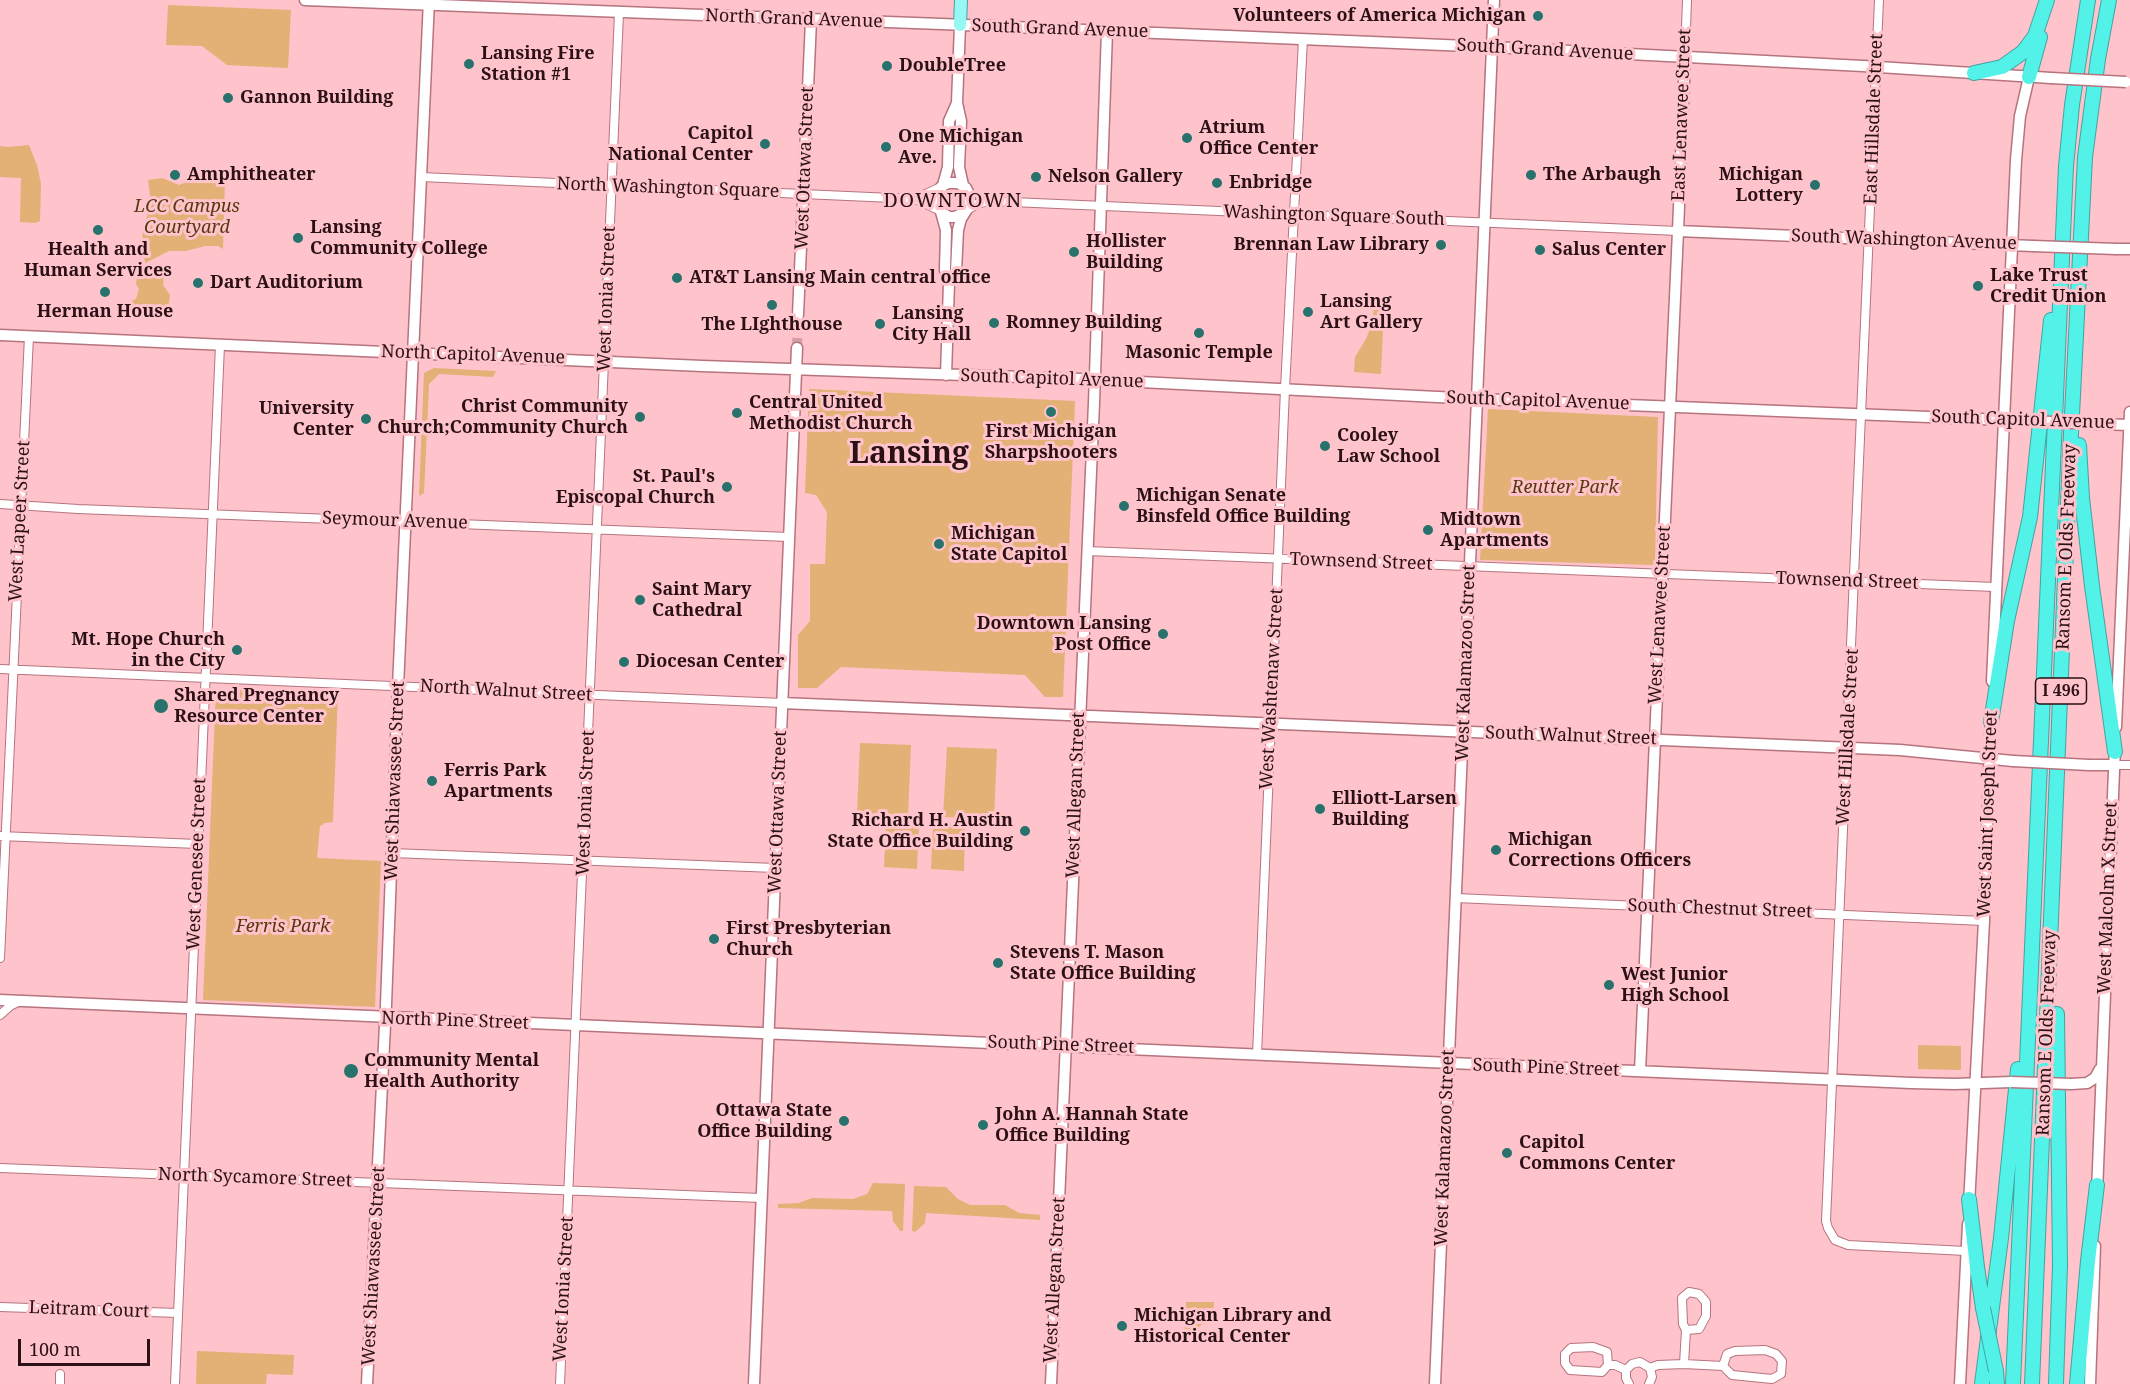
<!DOCTYPE html>
<html>
<head>
<meta charset="utf-8">
<style>
  body { margin:0 }
  #map { position:relative; width:2130px; height:1384px; overflow:hidden; background:#fec3cb; font-family:"Noto Serif",serif }
  canvas { display:block }
  .scale { position:absolute; left:18px; top:1339px; width:132px; height:27px; box-sizing:border-box; border:3px solid #2b1116; border-top:0; padding-left:8px; font-size:18px; line-height:21px; white-space:nowrap; color:#2b1116; -webkit-text-stroke:4px #fec3cb; paint-order:stroke }
</style>
</head>
<body>
<div id="map">
<canvas width="2130" height="1384"></canvas>
<div class="scale">100 m</div>
</div>
<script>
const ctx = document.querySelector('canvas').getContext('2d');
ctx.lineJoin = 'round';
function fillPath(path, color) {
  ctx.fillStyle = color;
  ctx.fill(path, 'evenodd');
}
function shape(rows) {
  const path = new Path2D();
  for (const r of rows) {
    path.moveTo(r[0], r[1]);
    for (let i = 2; i < r.length; i += 2) path.lineTo(r[i], r[i + 1]);
  }
  return path;
}
function strokePath(path, color, width, dash) {
  ctx.strokeStyle = color;
  ctx.lineWidth = width;
  ctx.lineCap = dash ? 'butt' : 'round';
  ctx.setLineDash(dash || []);
  ctx.stroke(path);
}
function label(font, color, halo, rows, align = 'center') {
  ctx.font = font + ' "Noto Serif",serif';
  ctx.lineWidth = 6;
  ctx.setLineDash([]);
  ctx.textBaseline = 'middle';
  ctx.strokeStyle = halo;
  ctx.fillStyle = color;
  for (const [text, x, y, turn = 0] of rows) {
    ctx.save();
    ctx.translate(x, y);
    ctx.rotate((+turn || 0) * Math.PI / 180);
    ctx.textAlign = isNaN(turn) ? turn : align;
    if (halo) ctx.strokeText(text, 0, 0);
    ctx.fillText(text, 0, 0);
    ctx.restore();
  }
}
const green = shape([
  [168,5,291,10,288,68,227,65,202,46,166,45],
  [29,145,37,165,41,184,40,221,35,223,20,222,21,178,0,177,0,146,8,147],
  [162,178,179,185,194,179,225,179,223,249,218,246,205,246,186,251,169,251,145,263,142,242,143,230,151,203,148,180],
  [146,264,165,266,163,285,170,295,168,308,125,307,126,301,129,302,136,299,139,289,136,284,137,277,147,268],
  [1374,308,1384,308,1381,374,1354,372,1355,357,1366,339,1372,324],
  [434,368,496,371,493,377,439,374,429,384,424,493,419,496,424,373],
  [809,389,1075,401,1063,697,1045,697,1025,675,841,667,817,688,798,688,798,635,810,621,810,564,825,564,827,512,816,495,805,493],
  [1488,409,1658,417,1655,565,1480,560],
  [216,689,338,693,333,822,325,823,320,826,317,858,381,861,375,1007,203,1000],
  [860,743,911,745,908,815,857,813],
  [947,747,997,749,994,819,943,817],
  [886,821,919,822,917,869,884,867],
  [933,823,965,825,964,871,931,869],
  [1918,1045,1961,1046,1961,1070,1918,1069],
  [873,1183,905,1184,903,1231,900,1231,893,1221,892,1211,778,1208,778,1204,799,1203,812,1198,853,1199,867,1194],
  [914,1186,946,1187,958,1199,970,1205,1005,1205,1019,1213,1040,1215,1040,1220,926,1213,925,1223,915,1232,912,1231],
  [1186,1302,1214,1302,1213,1315,1194,1331,1186,1344,1184,1341],
  [197,1351,294,1355,293,1375,267,1374,266,1384,196,1384]
]);
const secondaryTunnel = shape([
  [797,348,798,315]
]);
const street = shape([
  [1879,0,1826,1221,1828,1228,1835,1240,1848,1245,1966,1251],
  [1685,57,1687,0],
  [421,177,915,199,939,210],
  [915,199,941,187],
  [967,210,977,204,989,201,1678,231],
  [0,504,78,509,789,537],
  [1087,551,1995,587],
  [0,669,782,703],
  [2114,765,2130,765],
  [0,836,198,844],
  [392,853,775,868],
  [1456,898,1984,921],
  [0,958,29,336],
  [0,1015,10,1006,18,1002],
  [1257,1055,1285,389,1303,39],
  [0,1168,761,1198],
  [0,1307,178,1313],
  [1684,1364,1686,1330,1683,1324,1682,1298,1689,1292,1699,1294,1706,1302,1706,1316,1699,1329,1686,1330],
  [1608,1365,1602,1372,1570,1370,1565,1363,1565,1354,1571,1348,1593,1347,1607,1352,1608,1365,1615,1365,1626,1370],
  [1650,1368,1658,1365,1684,1364,1723,1366,1732,1375,1772,1379,1781,1374,1782,1361,1776,1354,1765,1350,1735,1351,1727,1354,1723,1366],
  [60,1384,60,1374],
  [175,1384,220,345],
  [560,1384,619,13],
  [1629,1384,1626,1378,1626,1370,1632,1364,1640,1362,1650,1368,1652,1377,1649,1384]
]);
const secondary = shape([
  [305,0,941,24,1492,47,1863,66,2051,78],
  [960,25,957,103,961,121,959,167,963,185],
  [943,185,948,167,949,121,957,103],
  [941,212,946,230,945,270,949,283,946,375],
  [1678,231,2033,246],
  [2116,249,2130,249],
  [949,283,956,271,958,230,961,219,969,206,970,196,966,188,958,183,948,183,941,187,936,201,941,212,949,217,955,217,965,212],
  [798,315,811,20],
  [0,335,702,366,1081,379,1477,399,2029,421],
  [2098,424,2129,425],
  [1992,681,2016,160,2020,116,2029,77],
  [782,703,1900,750,2013,761],
  [2116,727,2130,412],
  [2089,765,2114,765],
  [0,1000,1911,1083,1955,1084,2011,1082],
  [1640,1071,1678,231,1685,57],
  [2071,1084,2087,1083,2095,1078,2100,1069],
  [2097,1192,2115,746],
  [1969,1205,1984,921,1991,714],
  [367,1384,386,1005,398,687,429,0],
  [754,1384,797,348],
  [1051,1384,1094,403,1107,31],
  [1435,1384,1494,0],
  [1960,1384,1968,1224],
  [2090,1384,2095,1246]
]);
const primary = shape([
  [960,25,961,0]
]);
const highway = shape([
  [1974,73,2002,67,2023,52,2035,36,2047,0],
  [2029,77,2040,37],
  [2079,445,2082,498,2092,586,2115,752],
  [1991,722,2007,621,2030,517,2051,320],
  [1969,1199,1977,1267,1983,1308],
  [1996,1371,1997,1384],
  [1982,1384,2001,1238,2018,1069],
  [2013,1384,2066,166,2072,105,2088,0],
  [2032,1384,2070,454,2085,157,2098,59,2109,0],
  [2056,1384,2060,1265,2057,1014],
  [2077,1384,2088,1261,2097,1185]
]);
const secondaryBridge = shape([
  [2051,78,2126,82],
  [2033,246,2116,249],
  [2029,421,2098,424],
  [2013,761,2089,765],
  [2011,1082,2071,1084]
]);
const highwayBridge = shape([
  [1983,1308,1996,1371]
]);
const markers = [
  [1538,16,6,"#28726e"],
  [469,64,6,"#28726e"],
  [887,66,6,"#28726e"],
  [228,98,6,"#28726e"],
  [1187,138,6,"#28726e"],
  [765,144,6,"#28726e"],
  [886,147,6,"#28726e"],
  [175,175,6,"#28726e"],
  [1531,175,6,"#28726e"],
  [1036,177,6,"#28726e"],
  [1217,183,6,"#28726e"],
  [1815,185,6,"#28726e"],
  [98,230,6,"#28726e"],
  [298,238,6,"#28726e"],
  [1441,245,6,"#28726e"],
  [1540,250,6,"#28726e"],
  [1074,252,6,"#28726e"],
  [677,278,6,"#28726e"],
  [198,283,6,"#28726e"],
  [1978,286,6,"#28726e"],
  [105,292,6,"#28726e"],
  [772,305,6,"#28726e"],
  [1308,312,6,"#28726e"],
  [994,323,6,"#28726e"],
  [880,324,6,"#28726e"],
  [1199,333,6,"#28726e"],
  [1051,412,6,"#28726e"],
  [737,413,6,"#28726e"],
  [640,417,6,"#28726e"],
  [366,419,6,"#28726e"],
  [1325,446,6,"#28726e"],
  [727,487,6,"#28726e"],
  [1124,506,6,"#28726e"],
  [1428,530,6,"#28726e"],
  [939,544,6,"#28726e"],
  [640,600,6,"#28726e"],
  [1163,634,6,"#28726e"],
  [237,650,6,"#28726e"],
  [624,662,6,"#28726e"],
  [161,706,8,"#28726e"],
  [432,781,6,"#28726e"],
  [1320,809,6,"#28726e"],
  [1025,831,6,"#28726e"],
  [1496,850,6,"#28726e"],
  [714,939,6,"#28726e"],
  [998,963,6,"#28726e"],
  [1609,985,6,"#28726e"],
  [351,1071,8,"#28726e"],
  [844,1121,6,"#28726e"],
  [983,1125,6,"#28726e"],
  [1507,1153,6,"#28726e"],
  [1122,1326,6,"#28726e"]
];
const shields = [
  [2061,691,51]
];
const shieldNames = [
  ["I 496",2061,691]
];
const poiNames = [
  ["Volunteers of America Michigan",1526,16,"right"],
  ["Lansing Fire",481,54],
  ["Station #1",481,75],
  ["DoubleTree",899,66],
  ["Gannon Building",240,98],
  ["Atrium",1199,128],
  ["Office Center",1199,149],
  ["Capitol",753,134,"right"],
  ["National Center",753,155,"right"],
  ["One Michigan",898,137],
  ["Ave.",898,158],
  ["Amphitheater",187,175],
  ["The Arbaugh",1543,175],
  ["Michigan",1803,175,"right"],
  ["Lottery",1803,196,"right"],
  ["Nelson Gallery",1048,177],
  ["Enbridge",1229,183],
  ["Lansing",310,228],
  ["Community College",310,249],
  ["Hollister",1086,242],
  ["Building",1086,263],
  ["Brennan Law Library",1429,245,"right"],
  ["Health and",98,250,"center"],
  ["Human Services",98,271,"center"],
  ["Salus Center",1552,250],
  ["Lake Trust",1990,276],
  ["Credit Union",1990,297],
  ["AT&T Lansing Main central office",689,278],
  ["Dart Auditorium",210,283],
  ["Lansing",1320,302],
  ["Art Gallery",1320,323],
  ["Herman House",105,312,"center"],
  ["Lansing",892,314],
  ["City Hall",892,335],
  ["Romney Building",1006,323],
  ["The LIghthouse",772,325,"center"],
  ["Masonic Temple",1199,353,"center"],
  ["Central United",749,403],
  ["Methodist Church",749,424],
  ["Christ Community",628,407,"right"],
  ["Church;Community Church",628,428,"right"],
  ["University",354,409,"right"],
  ["Center",354,430,"right"],
  ["First Michigan",1051,432,"center"],
  ["Sharpshooters",1051,453,"center"],
  ["Cooley",1337,436],
  ["Law School",1337,457],
  ["St. Paul's",715,477,"right"],
  ["Episcopal Church",715,498,"right"],
  ["Michigan Senate",1136,496],
  ["Binsfeld Office Building",1136,517],
  ["Midtown",1440,520],
  ["Apartments",1440,541],
  ["Michigan",951,534],
  ["State Capitol",951,555],
  ["Saint Mary",652,590],
  ["Cathedral",652,611],
  ["Downtown Lansing",1151,624,"right"],
  ["Post Office",1151,645,"right"],
  ["Mt. Hope Church",225,640,"right"],
  ["in the City",225,661,"right"],
  ["Diocesan Center",636,662],
  ["Shared Pregnancy",174,696],
  ["Resource Center",174,717],
  ["Ferris Park",444,771],
  ["Apartments",444,792],
  ["Elliott-Larsen",1332,799],
  ["Building",1332,820],
  ["Richard H. Austin",1013,821,"right"],
  ["State Office Building",1013,842,"right"],
  ["Michigan",1508,840],
  ["Corrections Officers",1508,861],
  ["First Presbyterian",726,929],
  ["Church",726,950],
  ["Stevens T. Mason",1010,953],
  ["State Office Building",1010,974],
  ["West Junior",1621,975],
  ["High School",1621,996],
  ["Community Mental",364,1061],
  ["Health Authority",364,1082],
  ["Ottawa State",832,1111,"right"],
  ["Office Building",832,1132,"right"],
  ["John A. Hannah State",995,1115],
  ["Office Building",995,1136],
  ["Capitol",1519,1143],
  ["Commons Center",1519,1164],
  ["Michigan Library and",1134,1316],
  ["Historical Center",1134,1337]
];
const streetNames = [
  ["North Grand Avenue",794,19,2],
  ["South Grand Avenue",1060,29,2],
  ["South Grand Avenue",1545,50,3],
  ["East Lenawee Street",1682,115,-88],
  ["East Hillsdale Street",1874,119,-88],
  ["West Ottawa Street",805,168,-88],
  ["North Washington Square",668,188,2],
  ["Washington Square South",1334,216,2],
  ["South Washington Avenue",1904,240,2],
  ["West Ionia Street",607,299,-88],
  ["North Capitol Avenue",473,355,2],
  ["South Capitol Avenue",1052,379,2],
  ["South Capitol Avenue",1538,401,2],
  ["South Capitol Avenue",2023,420,2],
  ["West Lapeer Street",20,521,-87],
  ["Seymour Avenue",395,521,2],
  ["Ransom E Olds Freeway",2067,547,-88],
  ["Townsend Street",1361,562,2],
  ["Townsend Street",1847,581,2],
  ["West Lenawee Street",1660,615,-87],
  ["West Kalamazoo Street",1466,663,-88],
  ["West Washtenaw Street",1272,689,-87],
  ["North Walnut Street",506,691,3],
  ["South Walnut Street",1571,736,2],
  ["West Hillsdale Street",1848,737,-87],
  ["West Shiawassee Street",395,781,-88],
  ["West Allegan Street",1076,795,-88],
  ["West Ionia Street",586,803,-88],
  ["West Ottawa Street",778,812,-88],
  ["West Saint Joseph Street",1988,814,-88],
  ["West Genesee Street",197,864,-88],
  ["West Malcolm X Street",2108,898,-88],
  ["South Chestnut Street",1720,909,2],
  ["North Pine Street",455,1021,2],
  ["Ransom E Olds Freeway",2047,1033,-88],
  ["South Pine Street",1061,1045,2],
  ["South Pine Street",1546,1068,2],
  ["West Kalamazoo Street",1445,1148,-88],
  ["North Sycamore Street",255,1178,2],
  ["West Shiawassee Street",374,1266,-87],
  ["West Allegan Street",1055,1280,-87],
  ["West Ionia Street",564,1289,-87],
  ["Leitram Court",89,1310,2]
];
const parkNames = [
  ["LCC Campus",187,207],
  ["Courtyard",187,228],
  ["Reutter Park",1565,488],
  ["Ferris Park",283,927]
];
const neighbourhoodNames = [
  ["DOWNTOWN",953,201]
];
const townNames = [
  ["Lansing",909,454]
];
fillPath(green, '#e3b075');
strokePath(secondaryTunnel, '#d49fa7', 10, [10, 5]);
strokePath(street, '#b7737e', 10);
strokePath(secondary, '#b7737e', 13);
strokePath(primary, '#44a39f', 14);
strokePath(highway, '#44a39f', 16);
strokePath(street, '#fff', 8);
strokePath(secondary, '#fff', 10);
strokePath(primary, '#97f7f2', 12);
strokePath(highway, '#52f2e9', 14);
strokePath(secondaryBridge, '#b7737e', 13, []);
strokePath(highwayBridge, '#44a39f', 16, []);
strokePath(secondaryBridge, '#fff', 10);
strokePath(highwayBridge, '#52f2e9', 14);
for (const [x, y, r, color] of markers) {
  const dot = new Path2D();
  dot.arc(x, y, r, 0, 2 * Math.PI);
  ctx.fillStyle = color;
  ctx.fill(dot);
  strokePath(dot, '#fec3cb', 2);
}
for (const [x, y, w] of shields) {
  const box = new Path2D();
  box.roundRect(x - w / 2, y - 13, w, 26, 4.5);
  ctx.fillStyle = '#fec3cb';
  ctx.fill(box);
  strokePath(box, '#2b1116', 1.5);
}
label('bold 16px', '#2b1116', null, shieldNames);
label('bold 18px', '#2b1116', '#fec3cb', poiNames, 'left');
label('18px', '#2b1116', '#fec3cb', streetNames);
label('italic 18px', '#58390f', '#fec3cb', parkNames);
ctx.letterSpacing = '1.5px';
label('20px', '#2b1116', '#fec3cb', neighbourhoodNames);
ctx.letterSpacing = '0px';
label('bold 30px', '#2b1116', '#fec3cb', townNames);
</script>
</body>
</html>
